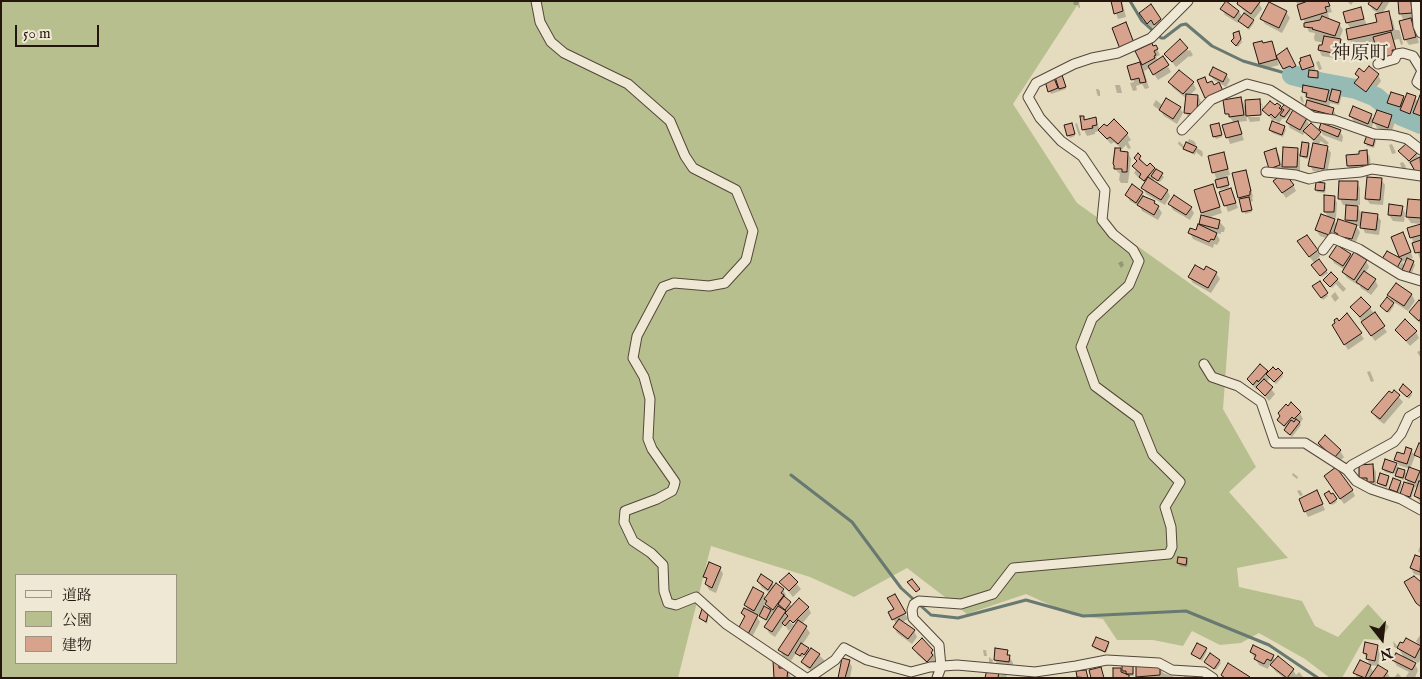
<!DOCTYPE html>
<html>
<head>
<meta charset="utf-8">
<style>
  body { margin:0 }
  #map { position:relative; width:1422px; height:679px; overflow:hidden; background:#e5dbbe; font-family:"IM FELL English","Noto Serif JP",serif }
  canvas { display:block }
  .frame { position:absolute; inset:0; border:2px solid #24160f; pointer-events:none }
  .legend { position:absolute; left:15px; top:574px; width:162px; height:90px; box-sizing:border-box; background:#eee8d5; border:1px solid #9d9486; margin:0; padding:6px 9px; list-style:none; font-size:15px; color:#24160f }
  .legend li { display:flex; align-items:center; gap:10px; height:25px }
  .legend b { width:25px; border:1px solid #9d9486 }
  .north { position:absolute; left:1357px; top:614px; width:50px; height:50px; -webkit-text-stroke:4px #eee8d5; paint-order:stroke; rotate:164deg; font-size:14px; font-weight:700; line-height:20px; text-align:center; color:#24160f }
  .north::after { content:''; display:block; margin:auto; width:18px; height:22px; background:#24160f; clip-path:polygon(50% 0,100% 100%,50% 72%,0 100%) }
  .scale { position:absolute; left:15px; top:25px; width:84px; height:22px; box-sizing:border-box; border:2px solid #24160f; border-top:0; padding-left:6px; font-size:15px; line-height:18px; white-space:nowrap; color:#24160f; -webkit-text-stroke:4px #eee8d5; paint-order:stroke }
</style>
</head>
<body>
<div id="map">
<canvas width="1422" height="679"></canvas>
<div class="frame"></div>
<ul class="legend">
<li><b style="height:6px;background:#eee8d5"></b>道路</li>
<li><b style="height:14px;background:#b8bf8f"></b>公園</li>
<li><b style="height:14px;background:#d8a38d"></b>建物</li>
</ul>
<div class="north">N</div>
<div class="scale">50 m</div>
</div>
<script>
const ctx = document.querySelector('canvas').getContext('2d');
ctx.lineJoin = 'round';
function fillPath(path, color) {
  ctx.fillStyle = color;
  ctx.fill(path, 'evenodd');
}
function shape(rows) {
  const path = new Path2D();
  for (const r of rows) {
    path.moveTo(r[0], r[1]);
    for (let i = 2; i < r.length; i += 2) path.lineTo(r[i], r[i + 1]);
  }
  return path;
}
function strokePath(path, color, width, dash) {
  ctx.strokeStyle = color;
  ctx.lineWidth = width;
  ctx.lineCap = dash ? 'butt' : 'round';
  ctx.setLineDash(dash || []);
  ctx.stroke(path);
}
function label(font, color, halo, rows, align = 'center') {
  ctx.font = font + ' "IM FELL English","Noto Serif JP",serif';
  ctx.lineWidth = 4.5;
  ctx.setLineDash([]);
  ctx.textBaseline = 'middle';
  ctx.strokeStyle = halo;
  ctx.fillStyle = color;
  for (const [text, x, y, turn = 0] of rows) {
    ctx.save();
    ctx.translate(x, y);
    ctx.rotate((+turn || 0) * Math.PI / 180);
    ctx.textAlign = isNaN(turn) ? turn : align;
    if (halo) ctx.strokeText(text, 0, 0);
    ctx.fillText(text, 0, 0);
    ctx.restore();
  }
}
const green = shape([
  [1,1,1080,1,1013,104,1077,203,1230,312,1223,409,1256,467,1229,492,1288,558,1237,568,1239,587,1302,601,1315,626,1338,637,1368,604,1389,627,1380,640,1364,639,1342,678,1330,678,1305,659,1259,633,1241,643,1220,645,1192,631,1183,646,1153,640,1117,640,1103,619,1072,615,1026,594,967,614,907,568,854,597,810,577,711,546,678,678,1,678],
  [16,575,176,575,176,663,16,663]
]);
const shadow = shape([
  [1073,1,1079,1,1080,8,1079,8,1077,5,1074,5],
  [1112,1,1122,1,1126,17,1118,19],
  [1296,1,1328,1,1332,12,1328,13,1329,18,1326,19,1339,24,1343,30,1339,40,1344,46,1341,59,1322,56,1319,50,1323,47,1324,43,1315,41,1314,38,1315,33,1309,32],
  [1347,1,1354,1,1351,5],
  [1371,1,1390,1,1382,14,1388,12,1393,21,1395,30,1399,30,1400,32,1403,44,1401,45,1399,39,1394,40,1398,55,1383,64,1380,58,1376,44,1355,49,1350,40,1347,30,1351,29,1347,23,1345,13,1361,9,1367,26,1379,23,1379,14,1373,10,1369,4],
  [1399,1,1413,1,1414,18,1410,19,1414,25,1419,43,1409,45,1405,39,1404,21,1400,13],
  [1259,3,1262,9,1254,19,1250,16,1254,23,1249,30,1239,21,1238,23,1225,15,1222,9,1239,11,1242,17,1245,12,1238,4],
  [1150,6,1164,25,1158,30,1155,25,1151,29,1144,19],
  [1286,12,1290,18,1282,33,1265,24,1262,19],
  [1126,24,1137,51,1156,47,1160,55,1156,57,1158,61,1163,58,1171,72,1158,80,1150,68,1144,71,1149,88,1145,89,1142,84,1136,86,1137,90,1133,91,1130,83,1134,82,1129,67,1143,63,1136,49],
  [1239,33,1242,42,1238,47,1234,44],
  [1271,42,1277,57,1287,50,1299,72,1296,73,1295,71,1287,75,1279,58,1277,58,1279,65,1264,69,1260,63,1263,45],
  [1187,49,1188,51,1190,50,1193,55,1190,57,1189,56,1176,67,1166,54],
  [1319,61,1322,69,1319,70,1316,62],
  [1313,62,1316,72,1319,75,1318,80,1311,79,1310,74,1306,75,1303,70],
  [1356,74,1378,75,1381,81,1369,97,1359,89,1355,83,1359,78],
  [1210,75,1226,75,1230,80,1226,87,1214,80],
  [1061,77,1066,89,1051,94,1046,82],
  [1170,82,1193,83,1196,89,1190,95,1198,96,1201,102,1199,117,1189,118,1185,112,1187,99,1173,88],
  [1115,85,1120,85,1122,93,1117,93],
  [1096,89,1098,89,1100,91,1100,96,1098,96,1097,94],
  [1328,91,1331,96,1340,92,1342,95,1339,105,1330,103,1329,108,1333,109,1336,115,1335,121,1310,113,1306,108,1311,103,1303,92],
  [1302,96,1303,99,1304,103,1301,101,1300,97],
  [1415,97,1418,103,1421,97,1421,120,1418,119,1415,114,1413,119,1405,116,1403,112,1392,109,1389,103,1403,98,1405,101],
  [1241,98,1246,108,1259,100,1263,106,1263,114,1262,105,1259,105,1248,115,1248,117,1260,117,1260,121,1250,122,1246,114,1247,121,1237,122,1244,140,1230,144,1224,126,1234,123,1227,113],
  [1156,100,1163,106,1180,108,1183,113,1177,124,1164,116,1160,110,1155,107,1153,105],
  [1285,105,1291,111,1285,119,1283,118,1279,123,1275,120,1273,121,1264,110,1275,106,1280,107,1282,110],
  [1371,115,1374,121,1391,116,1395,122,1391,133,1377,128,1374,122,1371,129,1354,122,1351,116],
  [1083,117,1085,121,1095,119,1100,130,1107,128,1114,121,1127,134,1131,140,1128,142,1131,148,1128,149,1126,145,1122,149,1114,142,1111,144,1099,131,1095,132,1095,134,1087,136,1084,130],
  [1306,119,1310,126,1311,125,1321,134,1319,134,1329,143,1326,145,1321,141,1318,145,1327,147,1331,153,1327,174,1313,171,1310,165,1316,144,1305,132,1303,135,1290,128,1287,122],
  [1077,123,1081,135,1079,136,1075,124],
  [1073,127,1075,136,1070,138,1068,135],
  [1219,127,1222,137,1216,139,1214,136],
  [1284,127,1286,130,1283,137,1272,133,1270,130],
  [1320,129,1340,131,1343,137,1342,142,1323,135],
  [1189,139,1194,141,1196,144,1195,147,1202,151,1203,154,1202,157,1196,152,1195,155,1186,151,1178,144,1179,141,1185,147],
  [1374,139,1376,141,1374,148,1367,146,1366,143],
  [1309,144,1310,147,1308,159,1303,158,1302,156],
  [1392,144,1396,153,1392,154,1389,145],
  [1116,149,1121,149,1122,153,1128,153,1131,159,1128,183,1121,183,1119,180,1120,174,1116,170,1128,171,1128,169,1116,168,1116,169,1115,168],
  [1297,149,1300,155,1300,173,1287,172,1283,166],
  [1275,150,1279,155,1283,171,1270,168],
  [1400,151,1416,153,1421,161,1421,178],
  [1367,152,1370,157,1371,170,1351,172,1348,166],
  [1223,153,1226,159,1230,175,1225,176,1229,188,1220,190,1214,172],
  [1138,155,1144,163,1143,164,1154,169,1164,177,1160,182,1154,179,1152,181,1167,190,1170,196,1165,205,1146,194,1143,188,1146,184,1141,178,1140,179,1134,173,1136,170,1134,166,1137,162,1135,158],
  [1403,162,1405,165,1407,171,1402,170,1400,163],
  [1245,171,1248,177,1253,197,1252,197,1253,201,1250,202,1252,212,1245,214,1233,174],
  [1381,179,1385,185,1383,205,1370,204,1366,198],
  [1357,182,1360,188,1360,205,1356,205,1363,216,1377,215,1381,221,1379,235,1365,233,1362,226,1356,226,1360,232,1355,244,1338,238,1335,232,1332,240,1320,236,1316,230,1334,220,1337,226,1348,223,1346,219,1347,205,1343,205,1340,199],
  [1324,184,1326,187,1325,193,1317,192,1316,190],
  [1212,185,1222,213,1207,218,1219,221,1225,228,1224,232,1221,232,1221,234,1216,233,1220,240,1217,245,1214,244,1213,248,1193,239,1190,233,1196,232,1203,228,1201,224,1204,217,1202,213],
  [1293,185,1296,191,1286,198,1278,187],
  [1133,186,1142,193,1146,199,1154,202,1158,207,1162,213,1158,220,1142,211,1140,207,1130,201,1126,195],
  [1231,190,1238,208,1228,212,1221,193],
  [1334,197,1337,203,1336,218,1328,217,1325,211],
  [1421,201,1421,224,1411,223,1407,217],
  [1170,204,1191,208,1194,213,1190,220,1173,210],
  [1402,207,1405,213,1404,222,1393,221,1389,215],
  [1421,225,1421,258,1420,259,1408,229],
  [1406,239,1413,258,1408,260,1413,262,1415,265,1411,275,1398,267,1402,262,1399,262,1387,252,1403,262,1400,256],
  [1408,260,1405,267,1402,262],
  [1302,247,1317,251,1320,256,1317,259,1328,273,1322,277,1314,268,1315,264],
  [1350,255,1352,259,1366,261,1369,267,1365,273,1375,280,1378,286,1371,295,1361,288,1359,284,1358,285,1347,278,1343,272,1345,270,1334,263,1331,257],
  [1122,261,1124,265,1121,268,1118,263],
  [1204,272,1216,273,1220,279,1211,293,1193,283,1189,277],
  [1337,279,1346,289,1343,292,1336,284,1332,288,1326,282],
  [1319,283,1328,296,1323,300,1314,287],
  [1396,284,1412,295,1415,301,1408,311,1392,301,1389,295],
  [1335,292,1339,298,1335,302,1331,296],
  [1421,303,1421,324,1414,318,1410,312],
  [1393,304,1394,306,1389,313,1382,306],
  [1352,307,1370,308,1387,332,1375,341],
  [1339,323,1360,333,1364,339,1348,350,1334,326],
  [1396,330,1416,332,1419,338,1410,346],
  [1421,350,1421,358,1417,352],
  [1370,371,1374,381,1371,382,1367,372],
  [1267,372,1268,374,1282,374,1283,376,1276,384,1270,378,1266,382,1275,394,1269,401,1258,388,1257,390,1252,385,1248,379],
  [1394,392,1403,402,1384,424,1376,418,1373,412],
  [1402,392,1411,393,1412,395,1409,399],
  [1300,413,1303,419,1300,423,1301,425,1292,437,1287,433,1286,429,1278,420],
  [1319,443,1340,451,1344,457,1338,463,1323,449],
  [1411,450,1415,456,1410,469,1419,472,1421,475,1421,503,1415,496,1418,488,1415,487,1411,499,1403,496,1401,494,1409,485,1405,477,1404,480,1398,478,1395,473,1393,475,1397,465,1399,465,1396,460,1405,456],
  [1398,465,1410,469,1407,476,1405,471,1397,469],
  [1395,464,1391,474,1385,472,1383,469],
  [1360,466,1373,466,1376,472,1376,487,1364,484,1360,478],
  [1293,473,1298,477,1297,479,1292,475],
  [1388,477,1389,480,1387,488,1380,485,1378,483],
  [1400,482,1402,484,1399,494,1392,492,1390,489],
  [1329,483,1352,490,1355,496,1344,504],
  [1300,490,1303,495,1300,496,1297,491],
  [1317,491,1325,510,1308,517,1305,511],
  [1326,494,1333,494,1337,502,1332,505],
  [1421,544,1421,554,1418,551],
  [1421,558,1421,576,1414,574,1411,568],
  [1187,559,1188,562,1187,567,1180,566,1178,563],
  [720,568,723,574,716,593,709,590,706,584,707,581,705,577],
  [789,575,801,589,793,597,781,582],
  [758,581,772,583,775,587,783,590,786,595,784,598,792,607,808,607,811,613,802,624,806,627,810,633,802,645,810,652,819,655,826,662,814,673,806,667,803,662,806,656,804,655,802,658,796,653,791,661,783,656,780,650,799,627,790,619,790,622,794,625,789,631,784,624,775,637,769,633,766,627,775,613,773,612,767,621,762,618,759,614,757,617,760,622,751,639,743,634,745,619,742,613,749,612,745,605,754,589,763,594,766,598,770,593,762,588],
  [766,602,770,611,763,607],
  [894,595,908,619,902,622,914,631,917,637,912,644,897,633,894,627,896,624,890,612,895,609],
  [707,616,708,619,707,624,700,618],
  [1421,634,1421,659,1418,663,1413,660,1418,670,1415,678,1405,678,1409,672,1397,666,1393,660,1404,658,1399,649,1394,647,1393,641,1399,648,1420,647,1416,641],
  [1108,643,1109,646,1106,653,1095,649,1093,646],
  [1377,646,1380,652,1378,666,1387,672,1390,678,1357,678,1355,673,1370,666,1374,673,1378,666,1370,665,1364,653],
  [914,648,930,648,935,657,934,659,936,662,931,667,917,654],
  [1206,649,1207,651,1202,661,1192,654],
  [983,650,986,650,987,656,984,656],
  [1007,652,1013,663,1012,668,998,666,995,660],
  [1251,652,1273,656,1275,661,1293,670,1296,675,1299,672,1304,678,1284,678,1275,671,1272,665,1270,664,1268,669,1259,665],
  [989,657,993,660,992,665,990,665,989,662],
  [849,661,852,667,850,678,839,678],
  [1219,661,1221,663,1216,670,1206,662],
  [778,664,781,669,787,669,791,678,775,678],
  [1123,664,1133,664,1134,676,1128,676,1130,678,1114,678,1120,669,1123,675],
  [1138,666,1159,667,1163,673,1177,678,1138,678],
  [999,672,1001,676,1002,672,1006,673,1007,678,987,678],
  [1398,673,1402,678,1394,678],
  [1184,675,1194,678,1184,678]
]);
const stream = shape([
  [1130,1,1142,21,1161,38,1164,38,1181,25,1186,24,1212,46,1243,61,1292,75],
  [791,475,852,522,901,588,931,615,958,618,1026,600,1083,616,1186,611,1269,645,1318,678]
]);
const river = shape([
  [1292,75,1319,82,1356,89,1376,97,1385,105,1402,116,1421,124]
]);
const building = shape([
  [1111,1,1121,1,1123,11,1114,14,1111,1],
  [1226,1,1239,11,1234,18,1220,9,1226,1],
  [1238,1,1259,1,1260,2,1251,14,1237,4,1238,1],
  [1308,1,1328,1,1330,6,1325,7,1327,12,1301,20,1297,5,1308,1],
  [1370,1,1383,1,1377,10,1368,4,1370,1],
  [1398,1,1411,1,1412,13,1399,14,1398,1],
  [1269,2,1287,11,1279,28,1260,19,1269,2],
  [1151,4,1161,19,1154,25,1151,20,1147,24,1139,13,1151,4],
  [1361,7,1364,19,1346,23,1343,12,1361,7],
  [1389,11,1393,30,1348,40,1346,29,1377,22,1375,14,1389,11],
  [1244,13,1254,20,1248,28,1238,21,1244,13],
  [1322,16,1340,23,1335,36,1312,29,1313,28,1304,27,1304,23,1320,20,1322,16],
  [1411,18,1416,37,1404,40,1399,21,1411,18],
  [1126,22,1134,43,1120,49,1112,28,1126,22],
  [1239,31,1241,39,1236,46,1231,41,1234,38,1233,33,1239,31],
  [1391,32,1396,50,1392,50,1393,55,1379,59,1373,37,1391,32],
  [1324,36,1341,39,1338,54,1318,50,1319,45,1322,45,1324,36],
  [1180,39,1188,48,1172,62,1164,54,1180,39],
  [1262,41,1263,43,1272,41,1277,59,1259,64,1253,43,1262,41],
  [1152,43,1153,46,1156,45,1158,49,1154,51,1156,55,1154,56,1155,58,1142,65,1135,51,1152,43],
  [1287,48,1296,66,1292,68,1290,66,1283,69,1276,56,1287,48],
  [1310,55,1314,66,1302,70,1299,62,1301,61,1300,58,1310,55],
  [1163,56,1169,65,1153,75,1148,66,1163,56],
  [1140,62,1146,82,1140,83,1139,78,1131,80,1127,66,1140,62],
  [1369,66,1379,74,1366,92,1354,83,1359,77,1355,74,1359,68,1364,72,1369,66],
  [1213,67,1227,74,1223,82,1209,75,1213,67],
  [1179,70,1194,82,1183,94,1168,82,1179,70],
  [1309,70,1318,71,1318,78,1308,77,1309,70],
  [1062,75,1066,87,1059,89,1055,77,1062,75],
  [1205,77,1207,83,1212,81,1214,85,1219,82,1223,91,1205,98,1197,80,1205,77],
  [1054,78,1058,88,1048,92,1045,81,1054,78],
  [1303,85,1329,90,1326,102,1306,97,1307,93,1302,92,1303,85],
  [1332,89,1341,91,1338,103,1329,100,1332,89],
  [1391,92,1404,96,1400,107,1387,103,1391,92],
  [1407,93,1416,96,1410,114,1400,110,1407,93],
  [1186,94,1198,95,1197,111,1194,114,1184,113,1186,94],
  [1420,95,1421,95,1421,116,1413,113,1420,95],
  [1241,97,1244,115,1229,117,1229,114,1225,114,1223,100,1241,97],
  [1166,98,1181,107,1173,119,1159,110,1166,98],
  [1260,99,1261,115,1246,116,1245,100,1260,99],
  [1307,100,1334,108,1332,115,1305,108,1307,100],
  [1270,101,1275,105,1277,103,1281,106,1279,108,1282,110,1275,118,1271,114,1269,116,1262,110,1270,101],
  [1285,104,1291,108,1284,117,1280,115,1284,110,1281,108,1285,104],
  [1353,106,1372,114,1368,124,1349,116,1353,106],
  [1293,110,1307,118,1300,130,1286,122,1293,110],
  [1377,110,1392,115,1388,128,1372,122,1377,110],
  [1080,116,1084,116,1084,120,1096,117,1097,125,1092,126,1093,128,1082,130,1080,116],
  [1114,119,1128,133,1118,144,1110,137,1107,139,1098,130,1104,124,1107,126,1114,119],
  [1238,121,1242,134,1226,138,1222,125,1238,121],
  [1272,121,1285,126,1282,135,1269,130,1272,121],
  [1072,123,1075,134,1067,136,1064,125,1072,123],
  [1219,123,1222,135,1213,137,1210,125,1219,123],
  [1311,123,1321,132,1314,140,1303,131,1311,123],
  [1321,123,1341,130,1338,137,1319,129,1321,123],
  [1367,135,1375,138,1373,146,1364,143,1367,135],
  [1186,142,1197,147,1193,153,1183,149,1186,142],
  [1302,142,1309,143,1307,157,1300,156,1302,142],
  [1313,143,1328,146,1324,169,1308,166,1313,143],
  [1407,143,1417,153,1409,161,1398,151,1407,143],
  [1283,147,1298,148,1297,167,1282,167,1283,147],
  [1115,148,1121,148,1120,151,1128,152,1127,172,1122,172,1122,169,1114,169,1114,165,1113,164,1115,148],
  [1276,148,1280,165,1269,169,1264,152,1276,148],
  [1367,150,1368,165,1347,166,1346,155,1359,154,1359,151,1367,150],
  [1224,152,1228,169,1212,173,1208,156,1224,152],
  [1138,153,1141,156,1139,159,1147,166,1150,163,1155,168,1144,181,1139,177,1141,174,1132,166,1137,161,1134,158,1138,153],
  [1420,157,1421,171,1416,173,1410,162,1420,157],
  [1156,169,1163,173,1158,181,1151,176,1156,169],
  [1246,170,1251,191,1250,191,1250,195,1238,198,1232,173,1246,170],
  [1280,176,1282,179,1287,176,1294,185,1282,193,1273,181,1280,176],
  [1148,177,1168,190,1161,200,1141,188,1148,177],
  [1227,177,1229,185,1217,188,1215,180,1227,177],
  [1367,177,1382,178,1380,200,1365,199,1367,177],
  [1339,181,1358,181,1357,200,1338,199,1339,181],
  [1316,182,1325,183,1324,191,1315,190,1316,182],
  [1132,184,1143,192,1136,203,1125,195,1132,184],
  [1213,184,1220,207,1201,213,1194,190,1213,184],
  [1231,188,1236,203,1224,206,1219,192,1231,188],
  [1174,195,1192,207,1186,215,1168,204,1174,195],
  [1324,195,1335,196,1334,212,1324,212,1324,195],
  [1143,196,1155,201,1154,203,1159,206,1154,215,1137,205,1143,196],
  [1249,197,1252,210,1242,212,1239,199,1249,197],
  [1408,199,1421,200,1421,218,1406,217,1408,199],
  [1389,204,1403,206,1401,216,1388,215,1389,204],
  [1346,205,1358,206,1357,221,1345,220,1346,205],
  [1362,212,1378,214,1376,230,1360,228,1362,212],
  [1321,214,1335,219,1329,235,1315,230,1321,214],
  [1201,215,1220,220,1218,229,1199,224,1201,215],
  [1338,219,1357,225,1352,239,1337,236,1338,234,1334,232,1338,219],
  [1198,224,1217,233,1214,240,1211,239,1209,242,1188,233,1190,228,1196,230,1198,224],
  [1421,224,1421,235,1410,238,1407,228,1421,224],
  [1403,232,1411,252,1399,257,1391,237,1403,232],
  [1307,235,1318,250,1309,257,1297,241,1307,235],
  [1421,240,1421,252,1415,253,1412,243,1421,240],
  [1337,245,1351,254,1343,266,1329,257,1337,245],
  [1387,251,1402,259,1397,268,1382,259,1387,251],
  [1354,252,1367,260,1354,280,1342,272,1354,252],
  [1407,258,1414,261,1409,273,1402,270,1407,258],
  [1319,259,1327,270,1320,276,1311,265,1319,259],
  [1195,265,1204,270,1206,266,1217,272,1208,288,1188,277,1195,265],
  [1364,271,1376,279,1368,290,1356,282,1364,271],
  [1331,272,1338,279,1330,287,1323,280,1331,272],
  [1320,281,1328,293,1321,298,1312,286,1320,281],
  [1396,283,1412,294,1404,306,1387,295,1396,283],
  [1361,297,1371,307,1360,317,1350,307,1361,297],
  [1387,297,1394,303,1387,312,1380,306,1387,297],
  [1419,300,1421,302,1421,318,1419,321,1409,312,1419,300],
  [1375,312,1385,326,1371,336,1361,322,1375,312],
  [1347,313,1362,333,1344,345,1332,325,1335,323,1334,320,1337,318,1339,321,1347,313],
  [1405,319,1417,331,1406,341,1395,330,1405,319],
  [1260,364,1268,371,1258,382,1257,380,1253,385,1247,379,1260,364],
  [1273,367,1276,370,1278,368,1283,373,1274,382,1266,374,1273,367],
  [1264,379,1273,387,1265,396,1256,387,1264,379],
  [1403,384,1412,392,1407,397,1399,390,1403,384],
  [1394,390,1400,395,1380,419,1371,412,1389,391,1392,393,1394,390],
  [1291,402,1301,412,1294,419,1292,417,1284,426,1277,420,1280,416,1278,413,1286,404,1288,406,1291,402],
  [1296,419,1300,422,1290,435,1284,430,1291,420,1294,422,1296,419],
  [1325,435,1341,450,1334,458,1318,443,1325,435],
  [1419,443,1421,444,1421,458,1414,455,1419,443],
  [1406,447,1412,449,1407,464,1394,460,1397,452,1404,454,1406,447],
  [1385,459,1397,463,1393,473,1382,469,1385,459],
  [1373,464,1374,482,1367,482,1367,478,1359,478,1359,465,1373,464],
  [1336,467,1353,490,1340,499,1324,476,1336,467],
  [1409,467,1420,471,1415,483,1405,479,1409,467],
  [1398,468,1405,470,1403,478,1395,476,1398,468],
  [1380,473,1389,476,1386,486,1377,483,1380,473],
  [1393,478,1401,481,1397,492,1389,489,1393,478],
  [1419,481,1421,481,1421,499,1414,496,1419,481],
  [1404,482,1414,485,1410,497,1400,494,1404,482],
  [1317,490,1323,504,1304,512,1299,499,1317,490],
  [1329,491,1331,494,1333,493,1337,499,1330,504,1324,494,1329,491],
  [1415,555,1421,557,1420,572,1410,568,1415,555],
  [1178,557,1187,558,1186,565,1177,563,1178,557],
  [709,562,721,567,712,588,705,584,707,578,703,577,709,562],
  [789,573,798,582,789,591,779,582,789,573],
  [761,574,773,582,768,590,757,581,761,574],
  [1414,576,1421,582,1421,607,1416,603,1404,582,1414,576],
  [912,579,920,589,916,592,907,582,912,579],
  [776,583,784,589,781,593,784,595,773,610,765,604,767,601,764,599,776,583],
  [753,587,764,593,754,611,744,605,753,587],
  [895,594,906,613,892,620,888,612,894,609,887,598,895,594],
  [784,596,791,602,785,610,778,604,784,596],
  [799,598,809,607,793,623,790,620,785,626,782,623,788,616,785,613,799,598],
  [764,606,771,610,766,620,759,616,764,606],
  [778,606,786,611,772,632,764,627,778,606],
  [744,608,758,615,748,634,738,629,745,616,741,613,744,608],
  [702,609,708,615,706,622,699,618,702,609],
  [899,619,915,630,908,639,893,627,899,619],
  [798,620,807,626,788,656,778,650,798,620],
  [1096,637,1109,642,1105,652,1092,646,1096,637],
  [922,638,933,650,931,653,933,655,927,662,912,648,922,638],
  [1406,638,1421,646,1415,658,1397,648,1400,642,1403,643,1406,638],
  [1365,642,1378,645,1375,661,1366,659,1367,654,1363,653,1365,642],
  [801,643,809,648,804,655,802,653,800,656,795,653,801,643],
  [1197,643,1207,648,1200,659,1191,654,1197,643],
  [1253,645,1274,655,1271,661,1267,659,1264,664,1254,659,1256,655,1250,652,1253,645],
  [811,648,820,654,810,668,801,662,811,648],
  [995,648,1008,650,1007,655,1010,655,1009,662,994,660,995,648],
  [1210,653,1220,660,1214,669,1204,662,1210,653],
  [1396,653,1416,663,1412,670,1392,660,1396,653],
  [1278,656,1294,669,1287,678,1270,665,1278,656],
  [842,658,850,660,845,678,838,678,842,658],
  [773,660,779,663,779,668,788,668,787,678,774,678,773,660],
  [1360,660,1371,665,1365,678,1353,673,1360,660],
  [1122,663,1133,663,1133,674,1126,674,1126,671,1122,671,1122,663],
  [1228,663,1250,677,1249,678,1225,678,1221,675,1228,663],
  [1136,665,1160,666,1160,675,1136,677,1136,665],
  [1378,665,1388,671,1383,678,1369,678,1378,665],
  [1101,667,1104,678,1091,678,1089,670,1101,667],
  [1113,668,1121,668,1121,672,1129,675,1129,678,1113,678,1113,668],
  [987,669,999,671,998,678,985,678,987,669],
  [1086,670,1088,678,1077,677,1076,671,1086,670]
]);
const street = shape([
  [536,1,540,22,551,42,564,53,628,84,670,121,685,156,693,168,736,190,753,231,746,260,725,283,709,286,674,283,663,287,637,336,633,358,644,377,650,399,648,439,652,449,675,482,674,486,672,491,657,499,625,511,624,522,633,541,651,553,663,565,664,591,668,603,676,605,696,597,726,624,806,678],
  [1416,1,1418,26,1421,33],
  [1378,64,1395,59,1397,54,1403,53,1413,56,1421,69],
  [1421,73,1417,82,1421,85],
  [1182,130,1211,100,1247,84,1270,90,1313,117,1334,120,1374,134,1392,135,1407,139,1421,150],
  [1266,172,1296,175,1309,179,1326,175,1361,172,1372,169,1421,176],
  [1323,250,1332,238,1359,249,1401,275,1421,281],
  [1204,364,1212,377,1238,386,1261,402,1275,443,1305,443,1347,470,1356,481,1371,489,1401,499,1421,510],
  [1347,470,1352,465,1394,442,1401,434,1409,417,1421,410],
  [809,678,835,660,844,648,867,660,911,672,930,667,957,665,1035,672,1076,666,1107,660,1159,663,1172,670,1204,672,1213,678],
  [937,678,941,667,939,645,913,618,912,610,914,604,919,601,961,604,993,594,1013,568,1169,554,1172,547,1171,527,1165,507,1180,482,1153,455,1138,418,1095,386,1081,347,1092,319,1129,285,1139,261,1133,250,1113,234,1102,220,1105,190,1082,156,1061,141,1040,118,1028,97,1036,83,1074,64,1092,58,1118,53,1151,38,1188,1]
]);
const neighbourhoodNames = [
  ["神原町",1360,55]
];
fillPath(green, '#b8bf8f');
fillPath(shadow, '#0003');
strokePath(stream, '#687972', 3);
strokePath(river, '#96bbb4', 20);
fillPath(building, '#d8a38d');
strokePath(building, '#24160f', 1);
strokePath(street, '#54473b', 11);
strokePath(street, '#eee8d5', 9);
label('19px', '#24160f', '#eee8d5', neighbourhoodNames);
</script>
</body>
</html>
